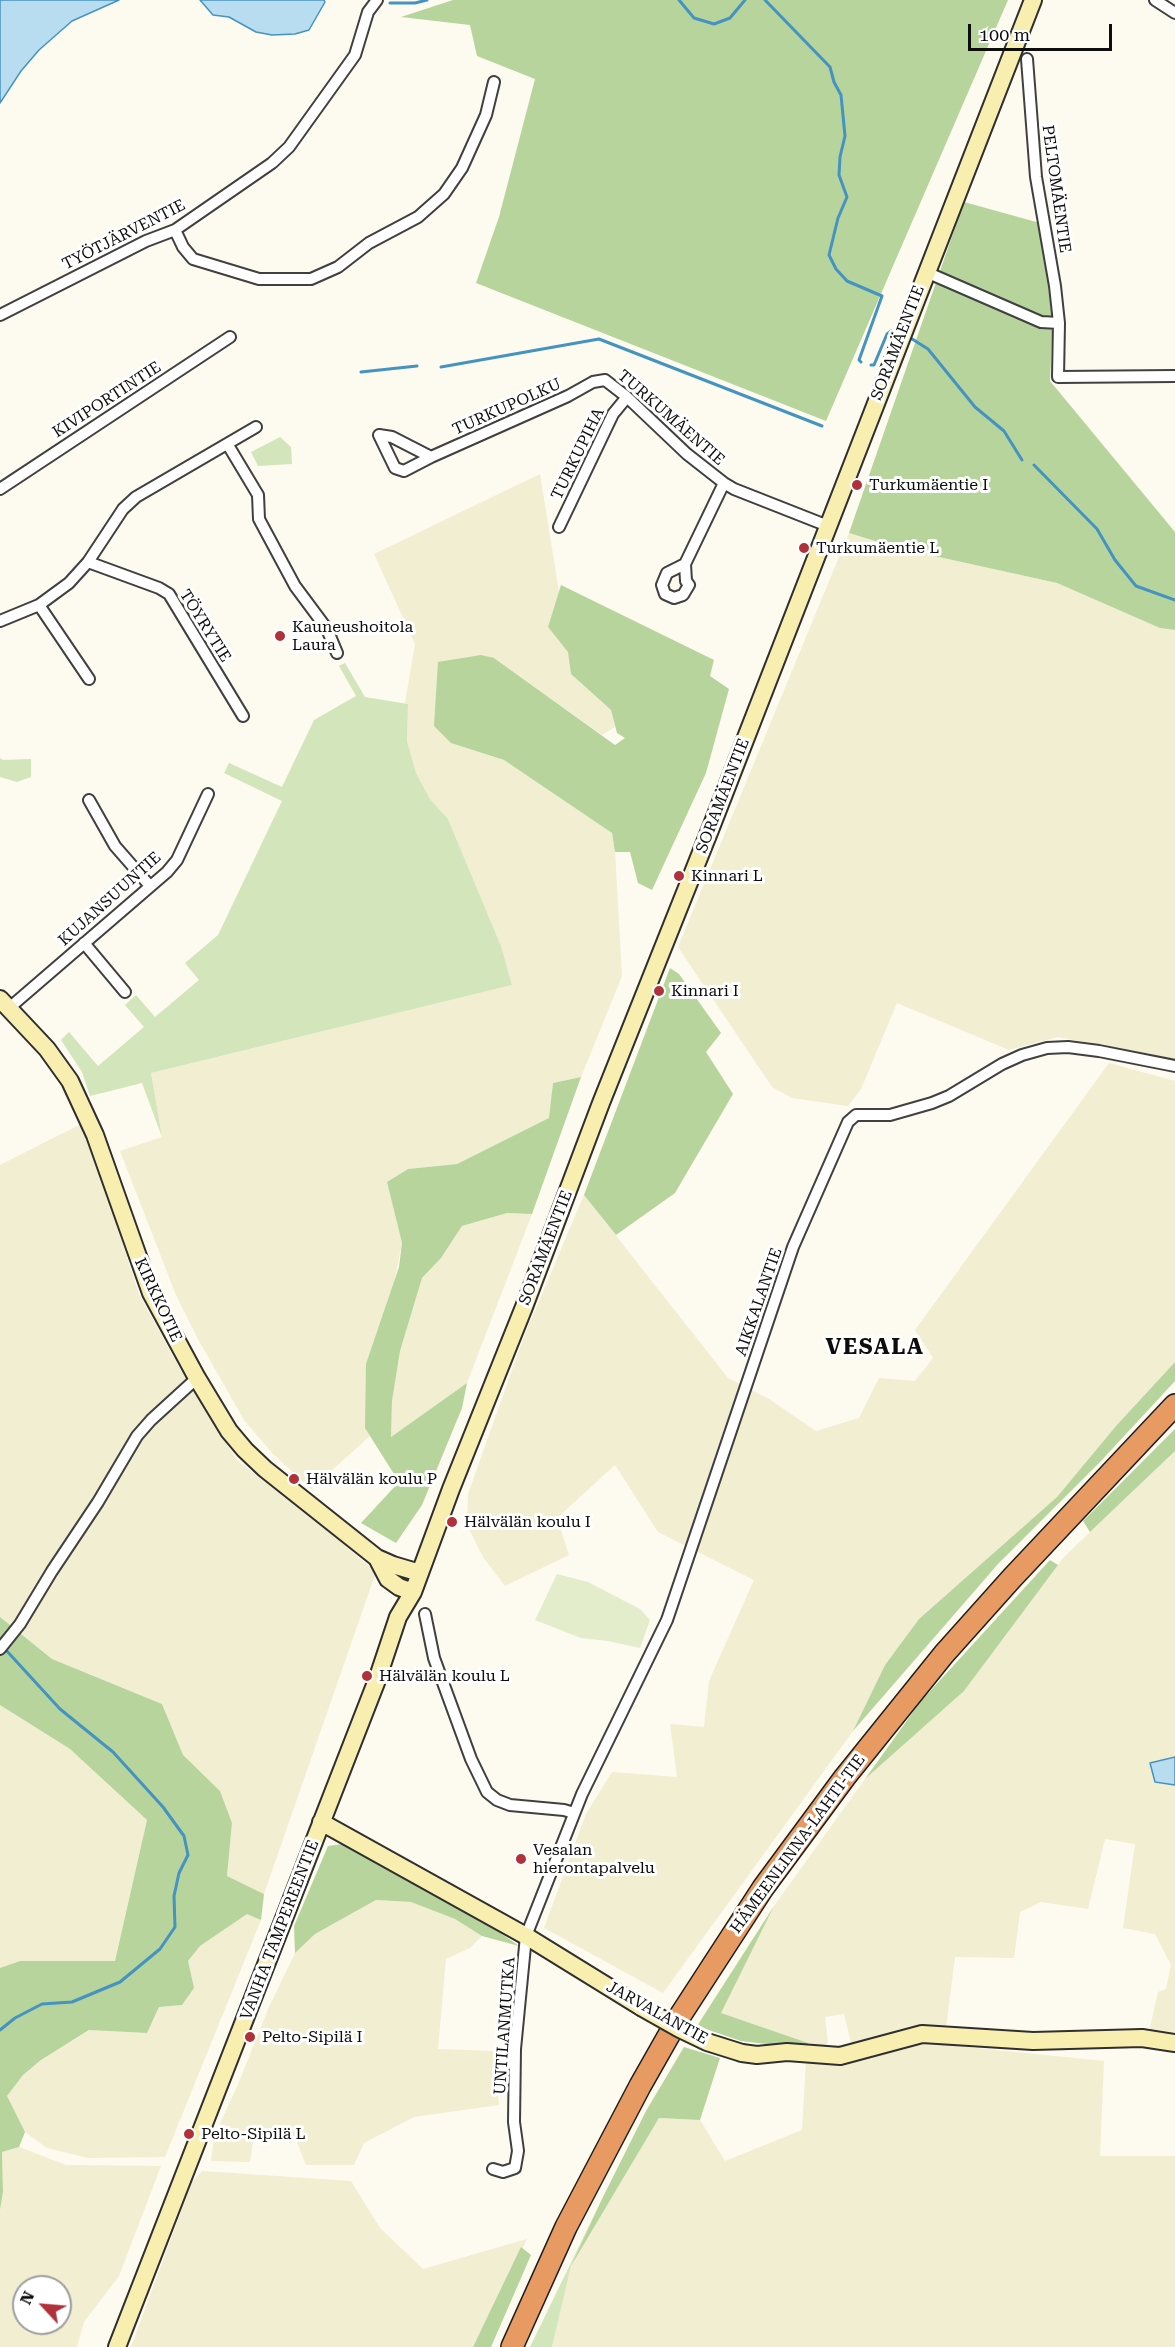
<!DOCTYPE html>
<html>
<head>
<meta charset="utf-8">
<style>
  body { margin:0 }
  #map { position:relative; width:1175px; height:2347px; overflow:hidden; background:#fdfaef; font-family:"Roboto Serif",serif }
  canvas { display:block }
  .north { position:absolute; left:12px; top:2275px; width:60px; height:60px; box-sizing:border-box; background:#fff; border:2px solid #9e9e9e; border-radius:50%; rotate:296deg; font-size:16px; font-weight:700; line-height:24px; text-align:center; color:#0d0d0d }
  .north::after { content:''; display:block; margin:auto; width:21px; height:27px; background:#b1313b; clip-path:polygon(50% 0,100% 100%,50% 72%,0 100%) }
  .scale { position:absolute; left:968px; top:24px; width:144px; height:27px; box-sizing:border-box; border:3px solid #0d0d0d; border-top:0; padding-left:8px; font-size:18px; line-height:21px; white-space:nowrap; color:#0d0d0d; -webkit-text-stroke:4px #fff; paint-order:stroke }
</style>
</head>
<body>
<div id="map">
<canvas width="1175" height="2347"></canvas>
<div class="north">N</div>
<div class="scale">100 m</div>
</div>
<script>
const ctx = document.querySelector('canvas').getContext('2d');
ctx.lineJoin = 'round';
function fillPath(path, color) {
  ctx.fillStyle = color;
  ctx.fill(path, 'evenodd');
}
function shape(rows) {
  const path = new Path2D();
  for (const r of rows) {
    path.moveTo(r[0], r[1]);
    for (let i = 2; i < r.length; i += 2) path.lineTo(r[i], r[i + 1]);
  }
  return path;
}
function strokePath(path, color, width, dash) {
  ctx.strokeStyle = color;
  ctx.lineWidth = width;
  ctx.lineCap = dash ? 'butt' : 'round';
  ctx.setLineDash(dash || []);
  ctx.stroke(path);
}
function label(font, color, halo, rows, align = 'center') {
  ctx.font = font + ' "Roboto Serif",serif';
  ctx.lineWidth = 6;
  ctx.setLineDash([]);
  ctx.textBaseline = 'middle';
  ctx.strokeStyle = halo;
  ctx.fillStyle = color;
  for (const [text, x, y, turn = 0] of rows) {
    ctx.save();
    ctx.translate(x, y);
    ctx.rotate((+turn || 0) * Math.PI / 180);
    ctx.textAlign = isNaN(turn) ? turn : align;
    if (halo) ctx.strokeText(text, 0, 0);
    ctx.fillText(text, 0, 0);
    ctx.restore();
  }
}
const farmland = shape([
  [540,474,559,592,548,627,569,652,571,674,611,710,615,727,602,735,494,658,451,743,504,760,612,833,615,852,622,976,581,1077,553,1083,550,1118,457,1164,408,1169,387,1182,402,1243,365,1427,370,1436,311,1489,273,1454,244,1420,198,1339,176,1295,120,1151,162,1137,151,1073,512,985,501,946,448,819,430,799,416,773,407,741,408,704,405,703,415,644,374,554],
  [849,533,898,548,1057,583,1160,628,1175,630,1175,1059,1058,1037,1009,1050,897,1003,861,1089,848,1106,792,1098,772,1087,678,947],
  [1109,1063,1175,1081,1175,1362,1116,1426,1057,1497,919,1619,885,1665,853,1731,663,1993,544,1928,586,1814,612,1772,677,1777,670,1724,704,1727,709,1681,754,1580,658,1532,615,1465,557,1518,569,1555,505,1586,483,1557,467,1525,468,1494,523,1339,584,1195,728,1378,769,1399,816,1431,859,1418,879,1378,915,1381,933,1358,915,1330],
  [83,1123,139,1294,180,1369,237,1460,331,1534,376,1572,264,1894,227,1876,232,1823,220,1791,183,1756,162,1704,52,1659,0,1617,0,1165],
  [507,1213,532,1214,467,1383,387,1440,391,1437,392,1401,400,1351,422,1278,441,1258,462,1226],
  [1175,1451,1175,2036,1149,2032,1158,1992,1166,1989,1171,1965,1155,1934,1123,1928,1135,1844,1105,1839,1088,1909,1041,1902,1020,1912,1014,1958,955,1957,946,2028,852,2047,844,2014,825,2017,828,2043,822,2046,821,2052,807,2049,807,2043,720,2013,774,1906,865,1779,964,1691,1064,1557],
  [0,1705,70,1749,147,1820,115,1961,20,1961,0,1968],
  [376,1900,411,1902,455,1919,482,1936,470,1948,446,1959,438,2049,493,2051,499,2105,414,2117,364,2143,354,2165,306,2165,296,2140,254,2134,250,2162,211,2161,214,2137,239,2082,269,2007,295,1953,315,1934],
  [248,1913,261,1920,165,2157,88,2158,47,2148,25,2132,6,2096,23,2075,41,2060,90,2030,147,2033,159,2007,182,2005,188,1961,200,1946],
  [926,2043,1104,2061,1100,2156,1175,2156,1175,2347,552,2347,571,2266,659,2118,700,2120,725,2161,802,2130,806,2061,843,2063],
  [19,2147,66,2165,161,2166,119,2276,84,2322,77,2347,0,2347,0,2210,3,2192,2,2152],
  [24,2287,60,2287,60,2323,24,2323],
  [202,2171,351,2181,380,2228,423,2269,527,2239,473,2347,131,2347,192,2182]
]);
const green = shape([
  [280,437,291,447,292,464,258,466,251,452],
  [345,663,365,697,408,704,407,741,416,773,430,799,448,819,501,946,512,985,151,1073,162,1137,142,1083,90,1096,82,1072,61,1040,69,1032,98,1066,144,1027,125,1005,136,995,155,1017,199,980,185,963,218,935,282,801,224,773,229,763,282,787,314,720,356,696,339,666],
  [0,758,3,760,31,759,31,777,17,782,0,777],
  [601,2201,571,2266,552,2347,530,2347]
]);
const forest = shape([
  [453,0,1008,0,826,421,476,283,499,217,535,79,477,56,470,25,401,17],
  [964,202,1040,223,1053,315,1050,381,1175,532,1175,630,1160,628,1057,583,898,548,849,533],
  [561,585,714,660,710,676,729,689,706,773,652,890,638,883,630,852,615,852,612,833,504,760,451,743,434,726,438,662,481,655,494,658,615,745,625,738,617,733,611,710,571,674,568,652,548,627],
  [670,968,679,974,721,1033,706,1052,733,1094,675,1193,616,1235,584,1195],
  [581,1077,532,1214,507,1213,462,1226,441,1258,422,1278,400,1351,392,1401,391,1437,467,1383,462,1408,422,1505,396,1543,361,1523,399,1482,365,1428,366,1364,399,1267,402,1243,387,1182,408,1169,457,1164,549,1118,553,1083],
  [1175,1362,1175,1381,1101,1461,998,1564,853,1731,885,1665,919,1619,1057,1497,1116,1426],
  [1175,1429,1175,1451,1090,1532,1083,1521],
  [1050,1560,1058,1565,964,1691,865,1779,921,1701],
  [0,1617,52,1659,162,1704,183,1755,220,1791,232,1823,227,1876,264,1894,261,1920,247,1914,200,1946,188,1961,194,1988,182,2005,159,2007,147,2033,89,2030,41,2060,23,2075,7,2096,25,2132,19,2147,2,2152,3,2192,0,2210,0,1968,20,1961,115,1961,147,1820,70,1749,0,1705],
  [342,1844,486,1923,519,1946,482,1936,455,1919,411,1902,376,1900,315,1934,295,1953,294,1926,328,1846],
  [774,1906,721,2013,808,2043,807,2049,741,2041,697,2026],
  [684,2047,720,2058,700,2120,659,2118,571,2266,601,2201,646,2111],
  [521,2247,531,2255,491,2347,473,2347]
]);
const pitch = shape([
  [557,1574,588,1582,640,1609,650,1620,640,1648,608,1641,581,1638,535,1620]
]);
const water = shape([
  [0,0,119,0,72,21,39,50,21,71,0,103,0,0],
  [200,0,324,0,325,2,309,30,295,34,272,35,256,32,229,17,213,15,200,0],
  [1175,1757,1175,1785,1155,1782,1150,1763,1175,1757]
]);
const stream = shape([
  [679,0,694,18,714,24,730,18,745,0],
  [765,0,830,67,834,82,841,95,845,136,840,157,839,175,847,197,838,218,829,255,836,269,847,281,882,296,859,360,861,362],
  [390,3,415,3,427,0],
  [909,337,928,349,975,407,1004,431,1022,460],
  [871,365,874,365,887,334,891,331,895,332],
  [441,367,599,339,822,426],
  [361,372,417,366],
  [1034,465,1097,529,1115,560,1136,586,1175,600],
  [0,2030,15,2018,42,2004,72,2002,120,1982,160,1949,175,1927,174,1896,179,1873,188,1855,184,1836,163,1807,113,1752,60,1709,5,1649]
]);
const street = shape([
  [1155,0,1175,13],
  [1027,59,1036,177,1055,286,1059,323,1058,377,1175,376],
  [175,230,183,247,193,259,259,279,311,279,338,267,369,243,418,217,444,194,462,168,486,115,494,82],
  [926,272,1041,322,1059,323],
  [0,315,146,241,175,230,272,163,289,147,355,55,368,12,377,0],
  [228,445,258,495,259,519,295,586,327,629,337,653],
  [431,457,404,471,395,468,379,435,392,437,431,457,568,396,593,382,605,380,627,397,687,454,724,483,734,489,828,526],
  [0,489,230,337],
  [559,527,613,414,627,397],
  [88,562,159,588,169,594,243,716],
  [685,564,686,581,689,585,683,595,674,598,665,594,662,585,667,573,685,564,724,483],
  [39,605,89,679],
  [0,621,39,605,69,583,88,562,123,509,136,497,256,427],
  [89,800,115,846,150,886],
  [84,943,125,992],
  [8,1009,167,872,177,860,208,794],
  [425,1614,434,1658,471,1759,487,1792,497,1800,510,1805,564,1810,574,1813],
  [0,1649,20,1624,52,1571,98,1502,137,1436,151,1420,197,1378],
  [493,2169,503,2172,515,2168,518,2151,514,2122,515,2049,526,1936,582,1794,667,1620,793,1247,848,1122,856,1115,890,1115,932,1103,949,1096,1002,1064,1022,1055,1047,1048,1068,1047,1099,1051,1175,1066]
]);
const secondary = shape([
  [0,999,47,1049,70,1081,95,1135,151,1293,197,1378,229,1431,245,1450,265,1469,377,1558,393,1565,420,1573],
  [377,1558,388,1579,399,1587,413,1592],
  [321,1822,526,1936,641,2007],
  [742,2053,757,2055,787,2052,840,2056,922,2034,1033,2041,1142,2038,1175,2043],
  [117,2347,377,1680,398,1617,413,1592,451,1489,524,1307,601,1103,710,830,1033,0]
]);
const highway = shape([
  [512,2347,566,2227,640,2086,678,2019,763,1888,845,1777,944,1654,1012,1578,1175,1405]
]);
const secondaryBridge = shape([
  [641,2007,680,2029,707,2042,742,2053]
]);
const markers = [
  [857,485,6,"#b1313b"],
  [804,548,6,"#b1313b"],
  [280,636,6,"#b1313b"],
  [679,876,6,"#b1313b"],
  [659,991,6,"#b1313b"],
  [294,1479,6,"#b1313b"],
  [452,1522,6,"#b1313b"],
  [367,1676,6,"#b1313b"],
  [521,1859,6,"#b1313b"],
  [250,2037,6,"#b1313b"],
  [189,2134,6,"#b1313b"]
];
const streetNames = [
  ["PELTOMÄENTIE",1056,189,82],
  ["TYÖTJÄRVENTIE",124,235,-27],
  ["SORAMÄENTIE",898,343,-69],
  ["KIVIPORTINTIE",107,400,-33],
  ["TURKUPOLKU",507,407,-24],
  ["TURKUMÄENTIE",671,418,41],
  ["TURKUPIHA",578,454,-64],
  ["TÖYRYTIE",205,626,58],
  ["SORAMÄENTIE",723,796,-69],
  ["KUJANSUUNTIE",110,899,-42],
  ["SORAMÄENTIE",546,1248,-69],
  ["KIRKKOTIE",158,1300,65],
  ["AIKKALANTIE",759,1302,-71],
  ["HÄMEENLINNA-LAHTI-TIE",798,1844,-54],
  ["VANHA TAMPEREENTIE",280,1930,-69],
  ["JARVALANTIE",657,2013,29],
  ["UNTILANMUTKA",505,2026,-86]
];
const poiNames = [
  ["Turkumäentie I",869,485],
  ["Turkumäentie L",816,548],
  ["Kauneushoitola",292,627],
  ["Laura",292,645],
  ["Kinnari L",691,876],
  ["Kinnari I",671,991],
  ["Hälvälän koulu P",306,1479],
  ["Hälvälän koulu I",464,1522],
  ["Hälvälän koulu L",379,1676],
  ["Vesalan",533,1850],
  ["hierontapalvelu",533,1868],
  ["Pelto-Sipilä I",262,2037],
  ["Pelto-Sipilä L",201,2134]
];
const districtNames = [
  ["VESALA",875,1348]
];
fillPath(farmland, '#f1eed1');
fillPath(green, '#d2e5bb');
fillPath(forest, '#b7d49c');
fillPath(pitch, '#e3edcc');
fillPath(water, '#b8ddf0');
strokePath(water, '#4593c1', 1.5);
strokePath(stream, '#4593c1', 3);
strokePath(street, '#404040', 14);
strokePath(secondary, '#2f2f2f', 20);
strokePath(highway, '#1e1e1e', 24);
strokePath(street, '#fff', 10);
strokePath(secondary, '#f8eeaf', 16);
strokePath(highway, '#e79b63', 21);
strokePath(secondaryBridge, '#2f2f2f', 20, []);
strokePath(secondaryBridge, '#f8eeaf', 16);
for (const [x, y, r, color] of markers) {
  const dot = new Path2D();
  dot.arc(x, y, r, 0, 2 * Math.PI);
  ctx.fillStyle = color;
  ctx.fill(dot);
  strokePath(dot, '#fff', 2);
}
label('16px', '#0d0d0d', '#fff', streetNames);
label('16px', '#0d0d0d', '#fff', poiNames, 'left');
ctx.letterSpacing = '1.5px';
label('bold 22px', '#0d0d0d', '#fff', districtNames);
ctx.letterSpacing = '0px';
</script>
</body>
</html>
